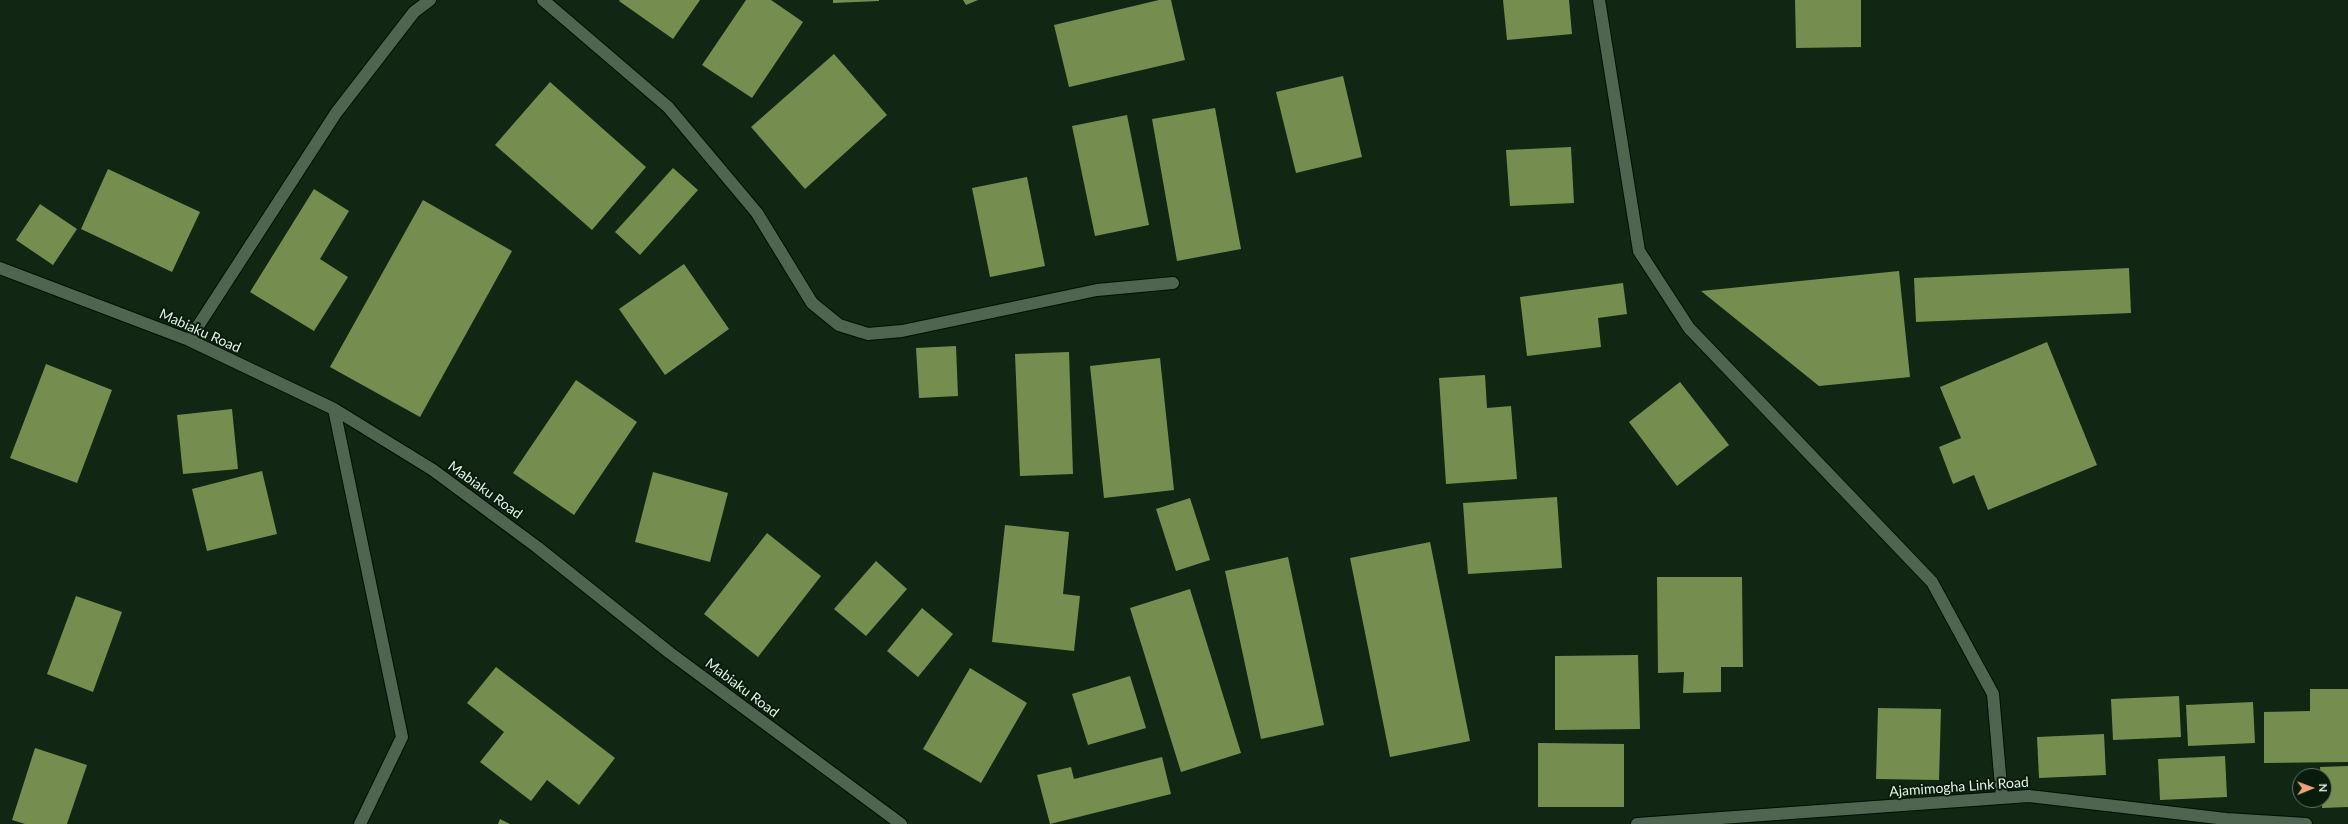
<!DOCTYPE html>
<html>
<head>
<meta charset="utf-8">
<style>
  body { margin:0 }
  #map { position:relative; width:2348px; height:824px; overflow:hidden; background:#122614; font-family:Lato,sans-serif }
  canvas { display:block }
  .north { position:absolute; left:2292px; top:768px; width:40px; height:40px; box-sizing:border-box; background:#091c0b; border:1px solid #617263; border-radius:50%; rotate:89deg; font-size:11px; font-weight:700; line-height:16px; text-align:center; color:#e6f3e7 }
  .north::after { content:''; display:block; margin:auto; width:14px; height:18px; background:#efa376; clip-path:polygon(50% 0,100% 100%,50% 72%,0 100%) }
</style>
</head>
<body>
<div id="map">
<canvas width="2348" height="824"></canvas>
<div class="north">N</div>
</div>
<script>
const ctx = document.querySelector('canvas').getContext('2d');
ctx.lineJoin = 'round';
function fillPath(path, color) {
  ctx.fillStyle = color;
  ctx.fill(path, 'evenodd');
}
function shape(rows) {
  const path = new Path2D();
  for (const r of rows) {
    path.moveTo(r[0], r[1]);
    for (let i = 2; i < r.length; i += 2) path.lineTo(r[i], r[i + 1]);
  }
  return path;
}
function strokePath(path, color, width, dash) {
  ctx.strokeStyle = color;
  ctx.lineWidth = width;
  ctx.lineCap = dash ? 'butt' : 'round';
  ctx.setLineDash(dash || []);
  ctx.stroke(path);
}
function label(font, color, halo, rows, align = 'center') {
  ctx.font = font + ' Lato,sans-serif';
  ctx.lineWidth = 4;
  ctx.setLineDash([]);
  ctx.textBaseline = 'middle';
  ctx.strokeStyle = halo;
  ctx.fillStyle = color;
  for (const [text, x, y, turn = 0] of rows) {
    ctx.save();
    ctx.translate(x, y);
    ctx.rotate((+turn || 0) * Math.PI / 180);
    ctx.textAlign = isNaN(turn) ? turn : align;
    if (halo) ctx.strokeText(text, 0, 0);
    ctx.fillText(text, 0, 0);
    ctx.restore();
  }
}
const building = shape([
  [620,0,700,0,673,39,619,1],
  [746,0,771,0,803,22,752,98,702,65],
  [833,0,879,0,879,1,833,3],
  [963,0,978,0,966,5],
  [1159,0,1171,0,1185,60,1069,87,1054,25],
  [1503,0,1569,0,1572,34,1507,40],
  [1795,0,1861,0,1861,47,1796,48],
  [834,54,887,115,805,189,751,127],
  [1343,76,1362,157,1296,173,1276,92],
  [550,82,646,167,592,230,495,145],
  [1215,108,1241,249,1177,261,1152,119],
  [1127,115,1149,225,1095,236,1072,126],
  [1571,147,1574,203,1510,206,1506,150],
  [673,168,698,190,640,255,615,232],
  [108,169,200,212,172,272,81,229],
  [1027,177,1045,266,990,277,972,188],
  [314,189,349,211,320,259,348,277,314,331,250,292],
  [423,200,512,251,420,417,330,367],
  [40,204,77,229,53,265,16,240],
  [684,264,729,329,665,375,619,309],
  [2129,268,2131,313,1916,322,1914,278],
  [1899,271,1910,377,1819,386,1701,291],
  [1623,283,1627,314,1598,318,1601,347,1527,356,1520,297],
  [2047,342,2097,465,1988,510,1974,475,1953,484,1939,447,1961,438,1940,387],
  [956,346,958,396,919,398,916,348],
  [1069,352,1073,474,1020,476,1015,354],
  [1160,358,1174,490,1104,498,1090,366],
  [46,364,112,390,77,483,10,458],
  [1485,375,1487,408,1511,406,1517,479,1446,484,1439,378],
  [576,380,637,422,574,515,513,473],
  [1680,382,1729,445,1677,486,1629,422],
  [232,409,238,469,183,474,177,415],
  [262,471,277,534,207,551,192,489],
  [653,472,728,493,710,562,635,542],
  [1557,497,1562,568,1468,574,1463,503],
  [1190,498,1210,560,1176,571,1156,509],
  [1005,525,1069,532,1063,594,1080,596,1074,651,992,642],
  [767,533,821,576,758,657,704,614],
  [1430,542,1470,741,1390,757,1350,558],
  [1288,557,1324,725,1261,739,1225,571],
  [876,561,907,589,866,636,834,609],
  [1657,577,1742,577,1743,667,1721,667,1721,692,1683,693,1684,672,1658,673],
  [1190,589,1241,753,1181,772,1130,608],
  [76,596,122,612,93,692,47,674],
  [922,608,953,634,918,677,887,651],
  [1638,655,1640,729,1555,730,1555,656],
  [496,667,615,758,579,805,547,780,531,801,480,762,504,732,467,703],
  [970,668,1027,703,981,783,923,749],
  [1130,676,1146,728,1088,745,1072,694],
  [2310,689,2348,689,2348,762,2264,763,2264,712,2310,711],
  [2179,696,2181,737,2113,740,2111,699],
  [2253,702,2255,743,2188,746,2186,705],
  [1878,708,1941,709,1939,780,1876,779],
  [2104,734,2106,775,2039,778,2037,737],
  [1538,743,1624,744,1624,807,1538,807],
  [35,748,87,765,67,824,25,824,12,820],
  [2225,756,2227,797,2160,800,2158,759],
  [1162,757,1171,794,1050,824,1037,775,1071,767,1074,779],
  [2348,766,2348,807,2322,808,2324,776,2321,776,2320,767],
  [500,819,510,824,498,824]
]);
const street = shape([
  [543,0,668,107,757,213,812,303,839,325,868,334,902,331,1097,290,1173,283],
  [1599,0,1639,251,1689,328,1932,582,1993,694,2002,798],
  [0,268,189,340,334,409,433,470,537,547,670,653,901,824],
  [189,340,336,113,414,12,430,0],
  [334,409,402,737,360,824],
  [1637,824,2029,796,2226,819,2306,824]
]);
const streetNames = [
  ["Mabiaku Road",200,331,24],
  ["Mabiaku Road",485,490,36],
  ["Mabiaku Road",742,688,37],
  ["Ajamimogha Link Road",1959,787,-4]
];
fillPath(building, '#758e50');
strokePath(street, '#000f02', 14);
strokePath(street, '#4f6550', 12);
label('14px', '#e6f3e7', '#091c0b', streetNames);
</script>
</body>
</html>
